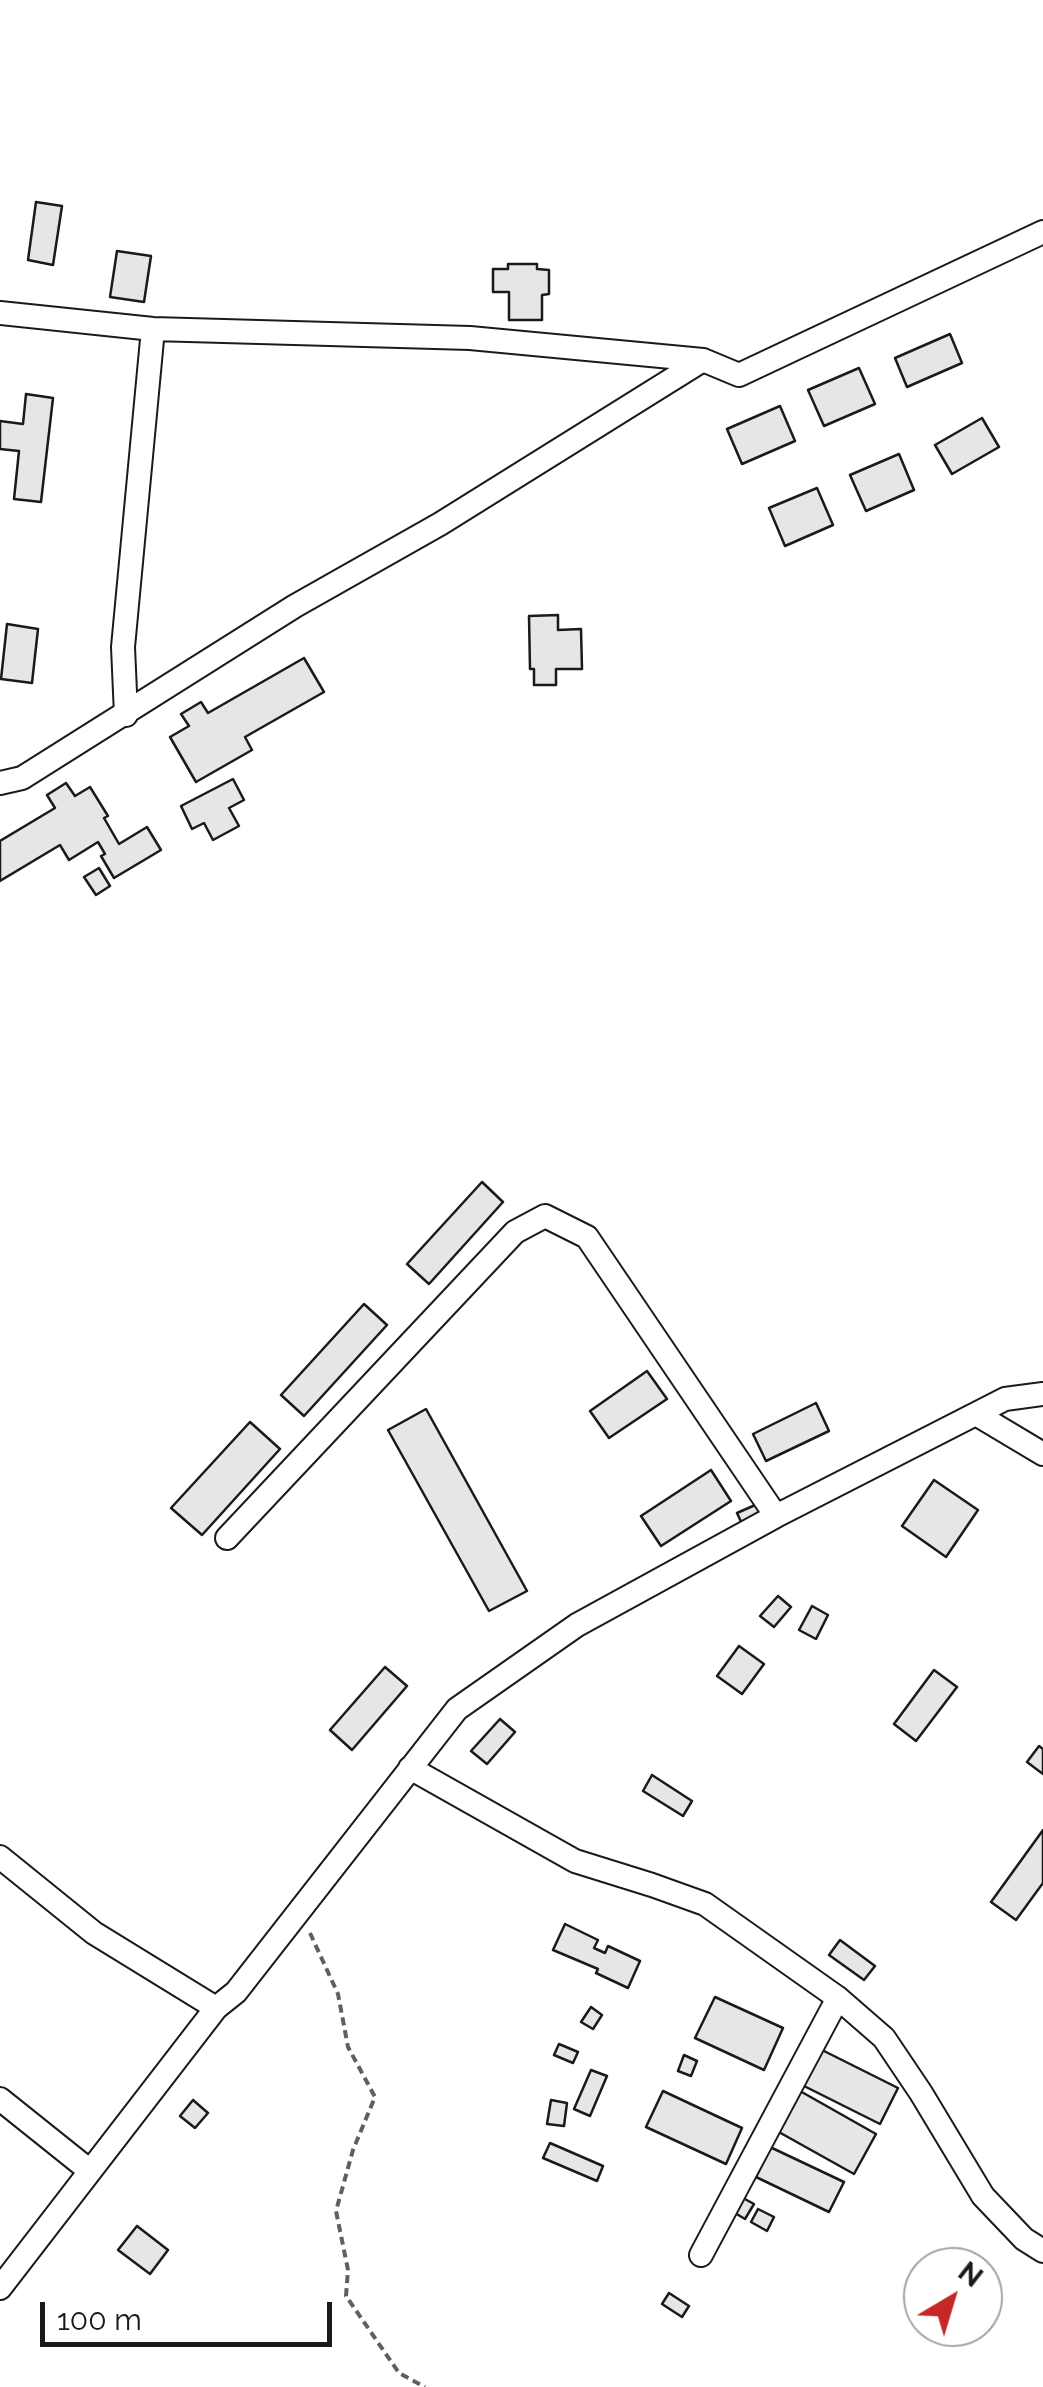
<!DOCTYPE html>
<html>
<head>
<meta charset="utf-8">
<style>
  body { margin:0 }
  #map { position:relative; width:1043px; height:2387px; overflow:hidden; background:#fff; font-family:Raleway,sans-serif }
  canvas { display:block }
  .north { position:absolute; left:903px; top:2247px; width:100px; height:100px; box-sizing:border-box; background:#fff; border:2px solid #a3a3a3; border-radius:50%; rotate:38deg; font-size:28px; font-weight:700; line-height:40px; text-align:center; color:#1a1a1a }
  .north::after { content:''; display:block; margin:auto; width:35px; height:45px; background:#c62828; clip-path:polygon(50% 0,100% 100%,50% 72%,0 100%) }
  .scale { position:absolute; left:40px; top:2302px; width:292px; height:45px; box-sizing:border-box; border:5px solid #1a1a1a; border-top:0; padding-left:12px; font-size:30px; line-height:35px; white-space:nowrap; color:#1a1a1a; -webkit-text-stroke:8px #fff; paint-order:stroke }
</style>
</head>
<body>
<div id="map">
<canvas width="1043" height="2387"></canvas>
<div class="north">N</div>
<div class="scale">100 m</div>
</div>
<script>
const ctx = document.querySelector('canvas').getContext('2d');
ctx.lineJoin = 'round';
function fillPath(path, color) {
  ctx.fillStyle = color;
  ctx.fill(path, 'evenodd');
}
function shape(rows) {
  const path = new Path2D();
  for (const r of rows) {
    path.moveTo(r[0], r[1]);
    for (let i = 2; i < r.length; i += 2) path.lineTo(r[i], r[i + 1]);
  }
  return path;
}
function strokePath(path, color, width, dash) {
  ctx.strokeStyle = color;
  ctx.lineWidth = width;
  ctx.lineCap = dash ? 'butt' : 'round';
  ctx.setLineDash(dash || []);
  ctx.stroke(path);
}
const building = shape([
  [36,202,62,206,53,265,28,260,36,202],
  [117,251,151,256,144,302,110,297,117,251],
  [508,264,537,264,537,269,549,270,549,294,542,295,542,320,509,320,509,292,493,292,493,269,508,269,508,264],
  [950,334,962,363,907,387,895,358,950,334],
  [859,368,875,404,824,426,808,390,859,368],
  [26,394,53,398,41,502,14,499,19,451,0,449,0,421,23,424,26,394],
  [780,406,795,441,742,464,727,429,780,406],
  [982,418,999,447,952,474,935,445,982,418],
  [899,454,914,490,866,511,850,475,899,454],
  [817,488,833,525,785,546,769,508,817,488],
  [558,615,558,630,581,629,582,669,556,669,556,685,534,685,534,669,530,669,529,616,558,615],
  [7,624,38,629,32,683,1,679,7,624],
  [304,658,324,692,245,737,252,750,196,782,170,737,189,726,181,714,201,702,208,713,304,658],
  [233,779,244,800,229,808,239,826,213,840,204,823,192,829,181,806,233,779],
  [66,783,75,796,90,787,108,816,104,818,119,844,147,827,161,850,114,878,101,856,105,854,98,842,69,860,60,845,0,881,0,841,55,808,47,795,66,783],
  [99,868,110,886,96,895,84,877,99,868],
  [482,1182,503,1202,429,1284,407,1264,482,1182],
  [364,1304,387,1325,304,1416,281,1395,364,1304],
  [647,1371,667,1399,609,1438,590,1411,647,1371],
  [816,1403,829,1431,766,1461,753,1434,816,1403],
  [426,1409,527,1591,489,1611,388,1430,426,1409],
  [250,1422,280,1449,202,1535,171,1508,250,1422],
  [711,1470,731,1501,661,1546,641,1516,711,1470],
  [934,1480,978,1510,946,1557,902,1526,934,1480],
  [762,1502,768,1515,743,1526,737,1513,762,1502],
  [778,1596,791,1607,774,1627,760,1616,778,1596],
  [812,1606,828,1615,816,1639,799,1630,812,1606],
  [739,1646,764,1664,742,1694,717,1676,739,1646],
  [385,1667,407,1686,352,1750,330,1730,385,1667],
  [934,1670,957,1687,916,1741,894,1724,934,1670],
  [500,1719,515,1732,487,1764,471,1751,500,1719],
  [1039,1746,1043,1749,1043,1774,1027,1762,1039,1746],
  [652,1775,692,1801,683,1816,643,1791,652,1775],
  [1043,1830,1043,1883,1016,1920,991,1902,1043,1830],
  [565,1924,598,1940,594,1948,605,1953,608,1946,640,1961,628,1988,596,1973,598,1969,553,1950,565,1924],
  [840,1940,875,1966,864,1980,829,1955,840,1940],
  [715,1997,783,2028,764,2070,695,2038,715,1997],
  [591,2007,602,2015,593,2029,581,2022,591,2007],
  [559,2044,578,2052,573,2063,554,2055,559,2044],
  [820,2049,898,2088,880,2124,802,2085,820,2049],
  [684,2055,697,2061,691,2076,678,2071,684,2055],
  [591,2070,607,2076,590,2116,574,2109,591,2070],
  [663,2091,742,2128,726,2164,646,2127,663,2091],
  [800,2091,876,2134,854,2174,777,2131,800,2091],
  [193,2100,208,2113,195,2128,180,2116,193,2100],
  [551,2100,567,2103,564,2126,547,2124,551,2100],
  [550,2143,603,2166,597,2181,543,2158,550,2143],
  [770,2147,844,2182,829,2212,756,2177,770,2147],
  [743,2198,754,2204,745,2219,735,2213,743,2198],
  [758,2209,774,2217,767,2231,751,2222,758,2209],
  [137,2226,168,2250,150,2274,118,2250,137,2226],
  [669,2293,689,2306,682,2317,662,2304,669,2293]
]);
const path = shape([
  [310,1933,338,1994,348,2047,375,2097,353,2150,336,2211,348,2270,346,2296,399,2373,425,2387]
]);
const minor = shape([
  [0,313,153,329,470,338,703,360,739,375,1043,232],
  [126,715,123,647,153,329],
  [0,783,22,778,295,606,440,524,703,360],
  [976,1414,1043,1454],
  [227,1538,515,1232,545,1216,587,1237,776,1516],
  [410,1768,575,1861,652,1885,705,1904,838,1998,884,2038,921,2093,983,2196,1024,2239,1043,2251],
  [0,1857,94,1933,216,2008,236,1992,457,1709,577,1625,776,1516,1005,1399,1043,1394],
  [0,2099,90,2171],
  [701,2255,838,1998],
  [0,2288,216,2008]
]);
fillPath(building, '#e6e6e6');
strokePath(building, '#1a1a1a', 2.5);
strokePath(minor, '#1a1a1a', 26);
strokePath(path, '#5f5f5f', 4, [8, 5]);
strokePath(minor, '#fff', 22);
</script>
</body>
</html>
